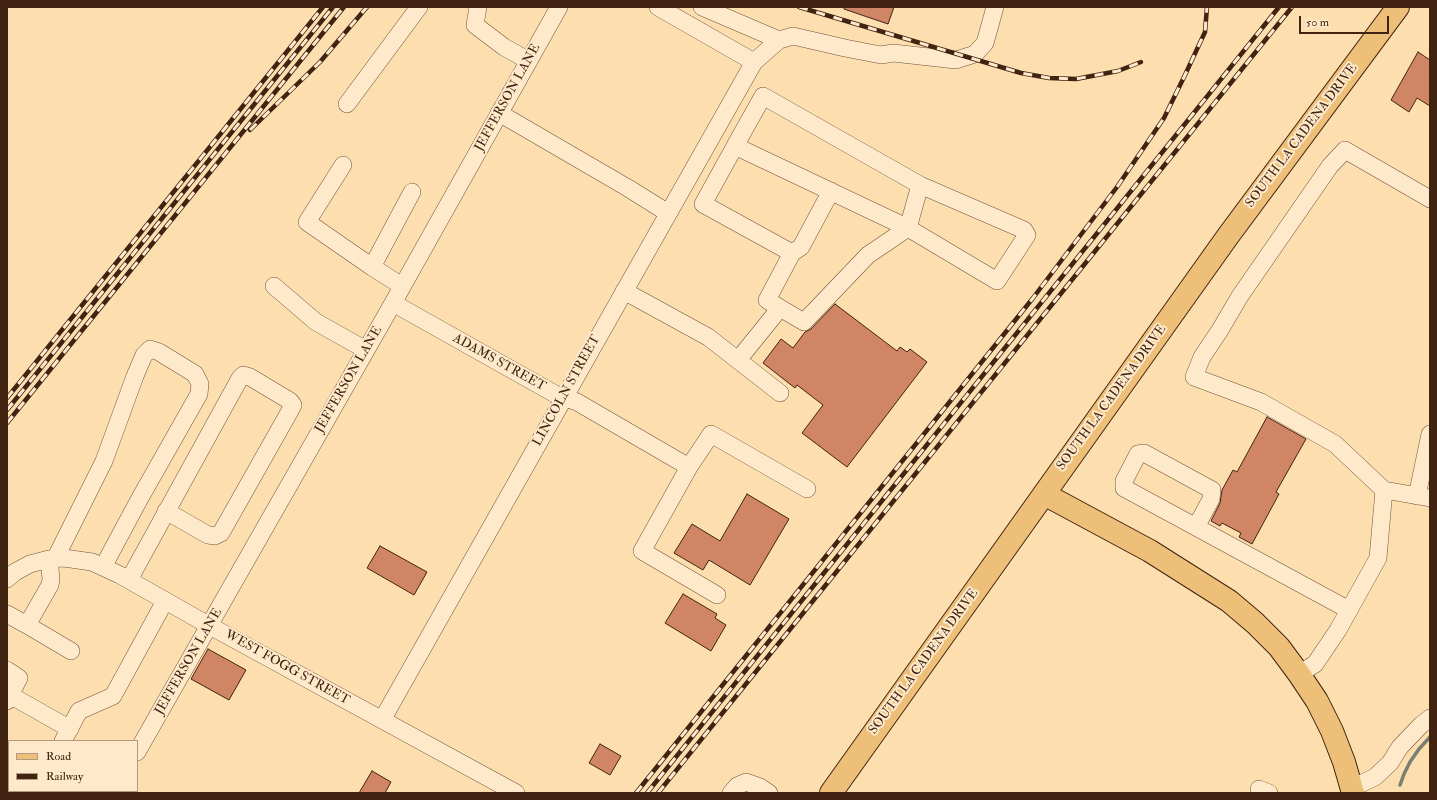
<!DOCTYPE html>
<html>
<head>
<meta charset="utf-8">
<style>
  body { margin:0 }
  #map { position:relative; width:1437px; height:800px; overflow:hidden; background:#fddeaf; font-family:"IM FELL Double Pica",serif }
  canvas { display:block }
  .frame { position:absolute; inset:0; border:8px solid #412312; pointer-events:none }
  .legend { position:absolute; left:8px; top:740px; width:130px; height:52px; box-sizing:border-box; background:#feeacb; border:1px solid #b29a81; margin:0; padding:5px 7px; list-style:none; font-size:12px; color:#412312 }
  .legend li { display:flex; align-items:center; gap:8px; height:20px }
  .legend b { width:20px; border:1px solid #b29a81 }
  .scale { position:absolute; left:1299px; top:16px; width:90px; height:18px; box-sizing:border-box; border:2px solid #412312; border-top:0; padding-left:5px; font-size:12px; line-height:14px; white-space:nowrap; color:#412312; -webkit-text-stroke:3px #feeacb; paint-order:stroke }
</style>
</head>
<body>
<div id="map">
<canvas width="1437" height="800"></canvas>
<div class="frame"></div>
<ul class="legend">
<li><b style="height:5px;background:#eebf78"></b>Road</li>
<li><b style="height:5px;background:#412312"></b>Railway</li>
</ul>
<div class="scale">50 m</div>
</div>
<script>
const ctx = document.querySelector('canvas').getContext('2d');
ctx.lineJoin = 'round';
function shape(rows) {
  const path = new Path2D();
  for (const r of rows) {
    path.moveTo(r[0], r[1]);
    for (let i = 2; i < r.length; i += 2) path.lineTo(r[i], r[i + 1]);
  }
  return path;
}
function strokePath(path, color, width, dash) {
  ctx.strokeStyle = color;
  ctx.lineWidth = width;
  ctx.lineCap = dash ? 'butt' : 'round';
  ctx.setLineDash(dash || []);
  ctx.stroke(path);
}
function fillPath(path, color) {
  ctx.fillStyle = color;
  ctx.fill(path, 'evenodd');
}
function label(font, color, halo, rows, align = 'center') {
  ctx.font = font + ' "IM FELL Double Pica",serif';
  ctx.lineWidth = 4;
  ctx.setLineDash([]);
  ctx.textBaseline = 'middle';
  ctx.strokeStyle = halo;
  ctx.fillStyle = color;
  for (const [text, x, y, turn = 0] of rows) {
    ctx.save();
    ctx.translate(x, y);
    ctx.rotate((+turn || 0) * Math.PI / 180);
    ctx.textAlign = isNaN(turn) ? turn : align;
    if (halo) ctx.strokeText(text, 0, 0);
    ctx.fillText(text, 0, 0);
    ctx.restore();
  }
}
const stream = shape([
  [1400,785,1404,774,1410,762,1419,749,1430,737]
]);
const building = shape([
  [844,7,894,7,888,24,844,9,844,7],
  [1418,52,1430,60,1430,106,1417,98,1409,112,1391,100,1418,52],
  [835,304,897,351,900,347,907,352,910,349,927,362,847,467,802,433,823,405,797,385,795,388,763,363,781,339,793,348,805,332,811,329,835,304],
  [1267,417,1306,439,1276,492,1279,494,1252,544,1239,537,1241,533,1222,523,1220,526,1211,521,1220,503,1222,490,1233,470,1237,472,1267,417],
  [747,494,789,519,750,585,709,560,703,570,674,553,692,524,720,541,747,494],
  [380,546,427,572,414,595,367,568,380,546],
  [683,594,717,614,715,618,726,625,711,651,665,623,683,594],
  [208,649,246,670,229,700,191,679,208,649],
  [600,744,621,756,610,775,589,763,600,744],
  [372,771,391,782,385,793,359,793,372,771]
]);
const minor = shape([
  [478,7,475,25,504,47,529,61],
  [658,7,754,62],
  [702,7,779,40],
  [347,104,419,7],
  [499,113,628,188,668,213],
  [735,146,703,204,792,253,767,300,780,308],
  [343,165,307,222,372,267],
  [1430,199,1345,150,1330,166,1240,296,1220,330,1202,357,1194,377,1261,402,1335,444,1384,490,1430,498],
  [792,253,801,247,831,191],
  [274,286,316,322,366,350],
  [402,286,372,267,412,192],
  [624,291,708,337,780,393],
  [393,303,555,394,577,402,689,467,642,551,717,595],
  [738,360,780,308,804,322,868,255,908,228,997,281,1027,235,1024,230,920,185,908,228,735,146,763,96,920,185],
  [689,467,711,434,807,489],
  [1417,496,1430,434],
  [1196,527,1211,499,1212,490,1144,453,1138,454,1124,481,1124,488,1349,610],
  [49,559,51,579,50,585,27,625,71,651],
  [55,559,104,461,135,376,144,355,150,349,159,352,195,374,200,384,199,394,140,498,103,567],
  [7,579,15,572,30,564,49,559,64,558,92,562,120,575,210,626,516,793],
  [129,580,141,558,240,378,243,375,250,377,290,401,293,405,291,409,221,533,215,536,208,535,166,511],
  [7,614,27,625],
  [7,670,19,678,10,695],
  [1299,674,1315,664,1338,630,1378,558,1384,490],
  [7,701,10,695,70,729],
  [382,720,754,62,779,40,793,36,845,48,881,55,893,53,956,60,975,54,985,43,995,7],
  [63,741,79,711,113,696,165,601],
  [137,752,393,303,559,7],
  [7,778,9,779],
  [1352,788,1375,777,1390,763,1400,747,1421,725,1430,718],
  [1259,789,1269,793],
  [31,791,33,791],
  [113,793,114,791],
  [731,793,737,786,746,782,760,787,769,793]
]);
const major = shape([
  [1044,494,1150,551,1229,601,1255,623,1279,647,1299,674,1317,701,1332,731,1344,762,1353,793],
  [831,793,1228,236,1398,7]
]);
const rail = shape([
  [799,7,1021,73,1049,78,1076,79,1118,71,1141,62],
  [250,130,320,62,367,7],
  [7,398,323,7],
  [7,410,333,7],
  [7,423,344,7],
  [636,793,1033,298,1117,187,1164,118,1185,75,1205,32,1207,7],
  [647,793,1279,7],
  [658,793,1292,7]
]);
const streetNames = [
  ["JEFFERSON LANE",508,98,-61],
  ["SOUTH LA CADENA DRIVE",1302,136,-53],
  ["ADAMS STREET",499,363,29],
  ["JEFFERSON LANE",349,380,-60],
  ["LINCOLN STREET",567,391,-61],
  ["SOUTH LA CADENA DRIVE",1112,398,-54],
  ["JEFFERSON LANE",189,662,-60],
  ["SOUTH LA CADENA DRIVE",924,662,-54],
  ["WEST FOGG STREET",287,668,29]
];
strokePath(stream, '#7a7f71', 3.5);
fillPath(building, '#d08564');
strokePath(building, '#412312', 1);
strokePath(minor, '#705239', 18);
strokePath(major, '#412312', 24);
strokePath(minor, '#feeacb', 17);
strokePath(major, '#eebf78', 22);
strokePath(rail, '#412312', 4.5);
strokePath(rail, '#feeacb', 3, [9]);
label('13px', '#412312', '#feeacb', streetNames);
</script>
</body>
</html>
